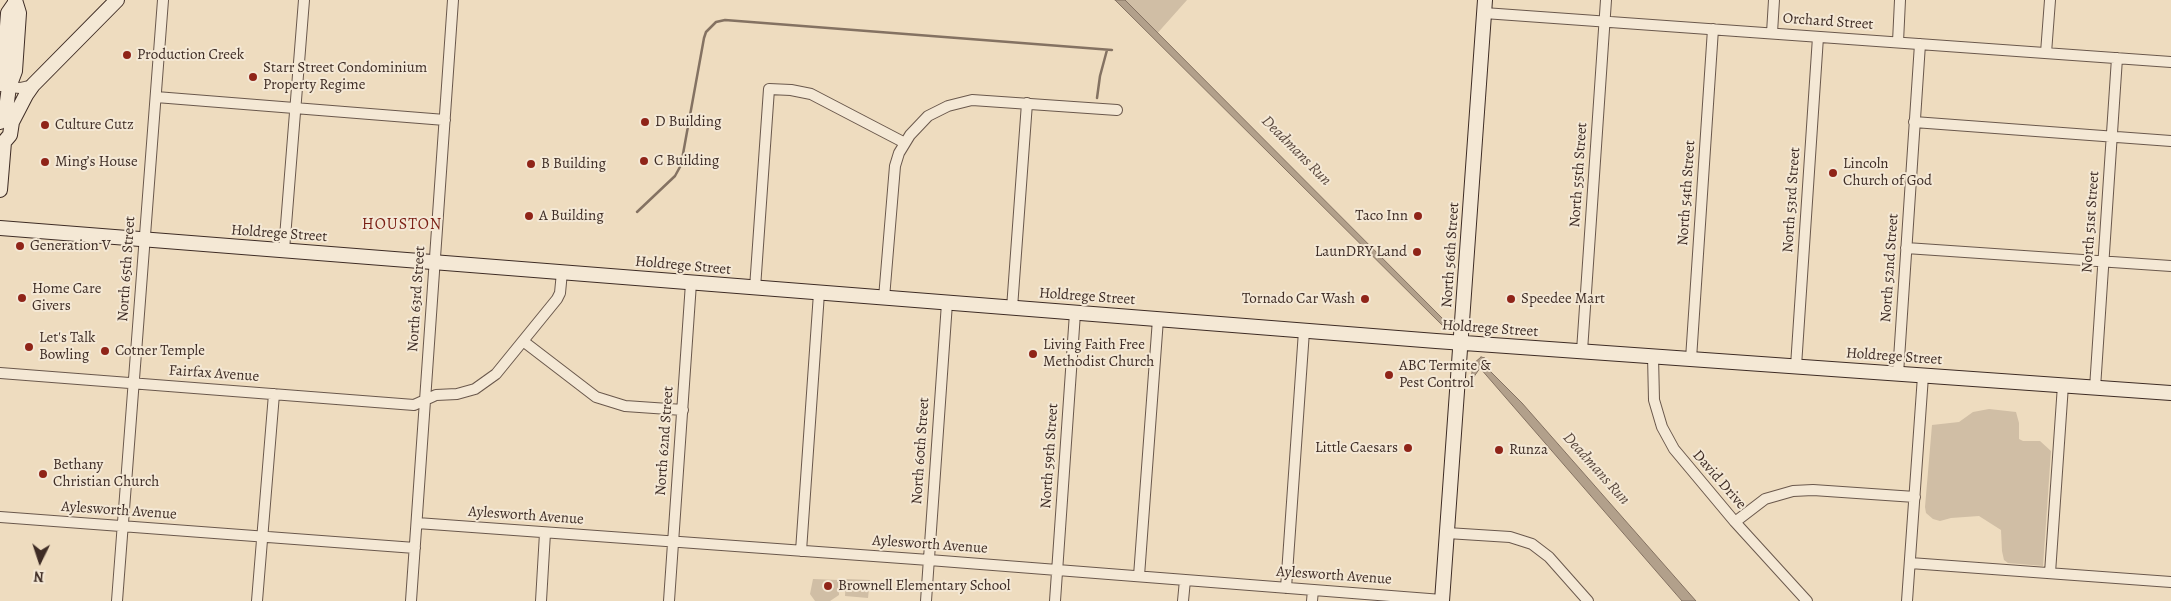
<!DOCTYPE html>
<html>
<head>
<meta charset="utf-8">
<style>
  body { margin:0 }
  #map { position:relative; width:2171px; height:601px; overflow:hidden; background:#eedcbf; font-family:Alegreya,serif }
  canvas { display:block }
  .north { position:absolute; left:15px; top:536px; width:50px; height:50px; -webkit-text-stroke:4px #f4e8d5; paint-order:stroke; rotate:184deg; font-size:14px; font-weight:700; line-height:20px; text-align:center; color:#3e2c25 }
  .north::after { content:''; display:block; margin:auto; width:18px; height:22px; background:#3e2c25; clip-path:polygon(50% 0,100% 100%,50% 72%,0 100%) }
</style>
</head>
<body>
<div id="map">
<canvas width="2171" height="601"></canvas>
<div class="north">N</div>
</div>
<script>
const ctx = document.querySelector('canvas').getContext('2d');
ctx.lineJoin = 'round';
function fillPath(path, color) {
  ctx.fillStyle = color;
  ctx.fill(path, 'evenodd');
}
function shape(rows) {
  const path = new Path2D();
  for (const r of rows) {
    path.moveTo(r[0], r[1]);
    for (let i = 2; i < r.length; i += 2) path.lineTo(r[i], r[i + 1]);
  }
  return path;
}
function strokePath(path, color, width, dash) {
  ctx.strokeStyle = color;
  ctx.lineWidth = width;
  ctx.lineCap = dash ? 'butt' : 'round';
  ctx.setLineDash(dash || []);
  ctx.stroke(path);
}
function label(font, color, halo, rows, align = 'center') {
  ctx.font = font + ' Alegreya,serif';
  ctx.lineWidth = 4;
  ctx.setLineDash([]);
  ctx.textBaseline = 'middle';
  ctx.strokeStyle = halo;
  ctx.fillStyle = color;
  for (const [text, x, y, turn = 0] of rows) {
    ctx.save();
    ctx.translate(x, y);
    ctx.rotate((+turn || 0) * Math.PI / 180);
    ctx.textAlign = isNaN(turn) ? turn : align;
    if (halo) ctx.strokeText(text, 0, 0);
    ctx.fillText(text, 0, 0);
    ctx.restore();
  }
}
const green = shape([
  [1118,0,1187,0,1154,37],
  [1989,409,2016,412,2019,423,2019,439,2023,441,2040,441,2051,451,2043,566,2008,563,2004,560,2002,551,2001,530,1979,516,1951,518,1940,521,1933,519,1926,513,1925,507,1932,425,1959,422,1973,412],
  [813,579,839,580,839,595,830,601,815,601,810,594],
  [846,579,870,580,868,598,845,596]
]);
const water = shape([
  [1115,0,1125,0,1449,325,1445,328,1115,0],
  [1481,357,1485,358,1482,363,1522,403,1696,601,1682,601,1480,368,1471,381,1473,364,1481,357]
]);
const stream = shape([
  [1097,98,1100,76,1107,50],
  [637,212,675,176,681,165,704,38,706,32,716,22,725,20,1112,50]
]);
const minor = shape([
  [1484,13,2171,62],
  [1772,33,1774,0],
  [1898,42,1900,0],
  [2046,53,2050,0],
  [0,86,20,88,33,85],
  [156,97,445,120],
  [1914,122,2171,141],
  [1906,248,2171,266],
  [284,250,304,0],
  [755,288,769,89,791,90,811,94,905,143],
  [884,298,895,166,899,153,910,135,928,116,948,106,972,100,1117,110],
  [1012,308,1027,103],
  [523,341,596,397,625,406,683,410],
  [1582,351,1606,0],
  [1653,356,1654,400,1662,427,1674,449,1735,522,1807,601],
  [1691,359,1713,29],
  [1796,366,1818,37],
  [0,373,414,405,436,395,457,394,475,389,496,374,557,299,560,293,562,272],
  [1898,374,1920,44],
  [2095,388,2117,58],
  [0,517,415,548],
  [1735,522,1765,499,1793,491,1813,490,1915,497],
  [417,523,929,560,1442,600],
  [1447,533,1510,537,1532,544,1549,557,1588,601],
  [801,551,819,293],
  [1910,563,2171,582],
  [2050,573,2063,385],
  [1139,576,1158,319],
  [1286,588,1304,331],
  [117,601,163,0],
  [257,601,274,394],
  [411,601,453,0],
  [541,601,545,533],
  [669,601,691,283],
  [926,601,947,303],
  [1055,601,1075,313],
  [1183,601,1185,580],
  [1312,601,1313,590],
  [1907,601,1923,376]
]);
const secondary = shape([
  [9,87,4,73,5,53,8,13,15,3],
  [0,122,5,116,9,87,15,71,19,13,15,0],
  [0,190,4,142,10,135,12,122,26,95,33,85,117,0],
  [0,228,1436,341,2171,393],
  [1442,601,1485,0]
]);
const markers = [
  [127,55,5,"#8f2418"],
  [253,77,5,"#8f2418"],
  [645,122,5,"#8f2418"],
  [45,125,5,"#8f2418"],
  [644,161,5,"#8f2418"],
  [45,162,5,"#8f2418"],
  [531,164,5,"#8f2418"],
  [1833,173,5,"#8f2418"],
  [529,216,5,"#8f2418"],
  [1418,216,5,"#8f2418"],
  [20,246,5,"#8f2418"],
  [1417,252,5,"#8f2418"],
  [22,298,5,"#8f2418"],
  [1365,299,5,"#8f2418"],
  [1511,299,5,"#8f2418"],
  [29,347,5,"#8f2418"],
  [105,351,5,"#8f2418"],
  [1033,354,5,"#8f2418"],
  [1389,375,5,"#8f2418"],
  [1408,448,5,"#8f2418"],
  [1499,450,5,"#8f2418"],
  [43,474,5,"#8f2418"],
  [828,586,5,"#8f2418"]
];
const streetNames = [
  ["Orchard Street",1828,22,4],
  ["North 55th Street",1579,175,-86],
  ["North 54th Street",1687,193,-86],
  ["North 53rd Street",1792,200,-86],
  ["North 51st Street",2091,222,-86],
  ["Holdrege Street",279,234,4],
  ["North 56th Street",1451,255,-86],
  ["Holdrege Street",683,266,5],
  ["North 52nd Street",1890,268,-86],
  ["North 65th Street",127,269,-86],
  ["Holdrege Street",1087,297,4],
  ["North 63rd Street",417,299,-86],
  ["Holdrege Street",1490,329,4],
  ["Holdrege Street",1894,357,4],
  ["Fairfax Avenue",214,374,4],
  ["North 62nd Street",665,441,-86],
  ["North 60th Street",921,451,-86],
  ["North 59th Street",1050,456,-86],
  ["David Drive",1719,480,49],
  ["Aylesworth Avenue",119,511,4],
  ["Aylesworth Avenue",526,516,4],
  ["Aylesworth Avenue",930,545,4],
  ["Aylesworth Avenue",1334,576,4]
];
const poiNames = [
  ["Production Creek",137,55],
  ["Starr Street Condominium",263,68],
  ["Property Regime",263,85],
  ["D Building",655,122],
  ["Culture Cutz",55,125],
  ["C Building",654,161],
  ["Ming’s House",55,162],
  ["B Building",541,164],
  ["Lincoln",1843,164],
  ["Church of God",1843,181],
  ["A Building",539,216],
  ["Taco Inn",1408,216,"right"],
  ["Generation V",30,246],
  ["LaunDRY Land",1407,252,"right"],
  ["Home Care",32,289],
  ["Givers",32,306],
  ["Tornado Car Wash",1355,299,"right"],
  ["Speedee Mart",1521,299],
  ["Let's Talk",39,338],
  ["Bowling",39,355],
  ["Living Faith Free",1043,345],
  ["Methodist Church",1043,362],
  ["Cotner Temple",115,351],
  ["ABC Termite &",1399,366],
  ["Pest Control",1399,383],
  ["Little Caesars",1398,448,"right"],
  ["Runza",1509,450],
  ["Bethany",53,465],
  ["Christian Church",53,482],
  ["Brownell Elementary School",838,586]
];
const waterNames = [
  ["Deadmans Run",1296,151,45],
  ["Deadmans Run",1596,469,48]
];
const neighbourhoodNames = [
  ["HOUSTON",402,225]
];
fillPath(green, '#d0bea5');
fillPath(water, '#b2a08b');
strokePath(water, '#847262', 1);
strokePath(stream, '#847262', 2.5);
strokePath(minor, '#6a584c', 12);
strokePath(secondary, '#3e2c25', 16);
strokePath(minor, '#f4e8d5', 10);
strokePath(secondary, '#f4e8d5', 14);
for (const [x, y, r, color] of markers) {
  const dot = new Path2D();
  dot.arc(x, y, r, 0, 2 * Math.PI);
  ctx.fillStyle = color;
  ctx.fill(dot);
  strokePath(dot, '#f4e8d5', 2);
}
label('15px', '#3e2c25', '#f4e8d5', streetNames);
label('15px', '#3e2c25', '#f4e8d5', poiNames, 'left');
label('italic 16px', '#5b493e', '#f4e8d5', waterNames);
ctx.letterSpacing = '1px';
label('16px', '#7a1f14', '#f4e8d5', neighbourhoodNames);
ctx.letterSpacing = '0px';
</script>
</body>
</html>
